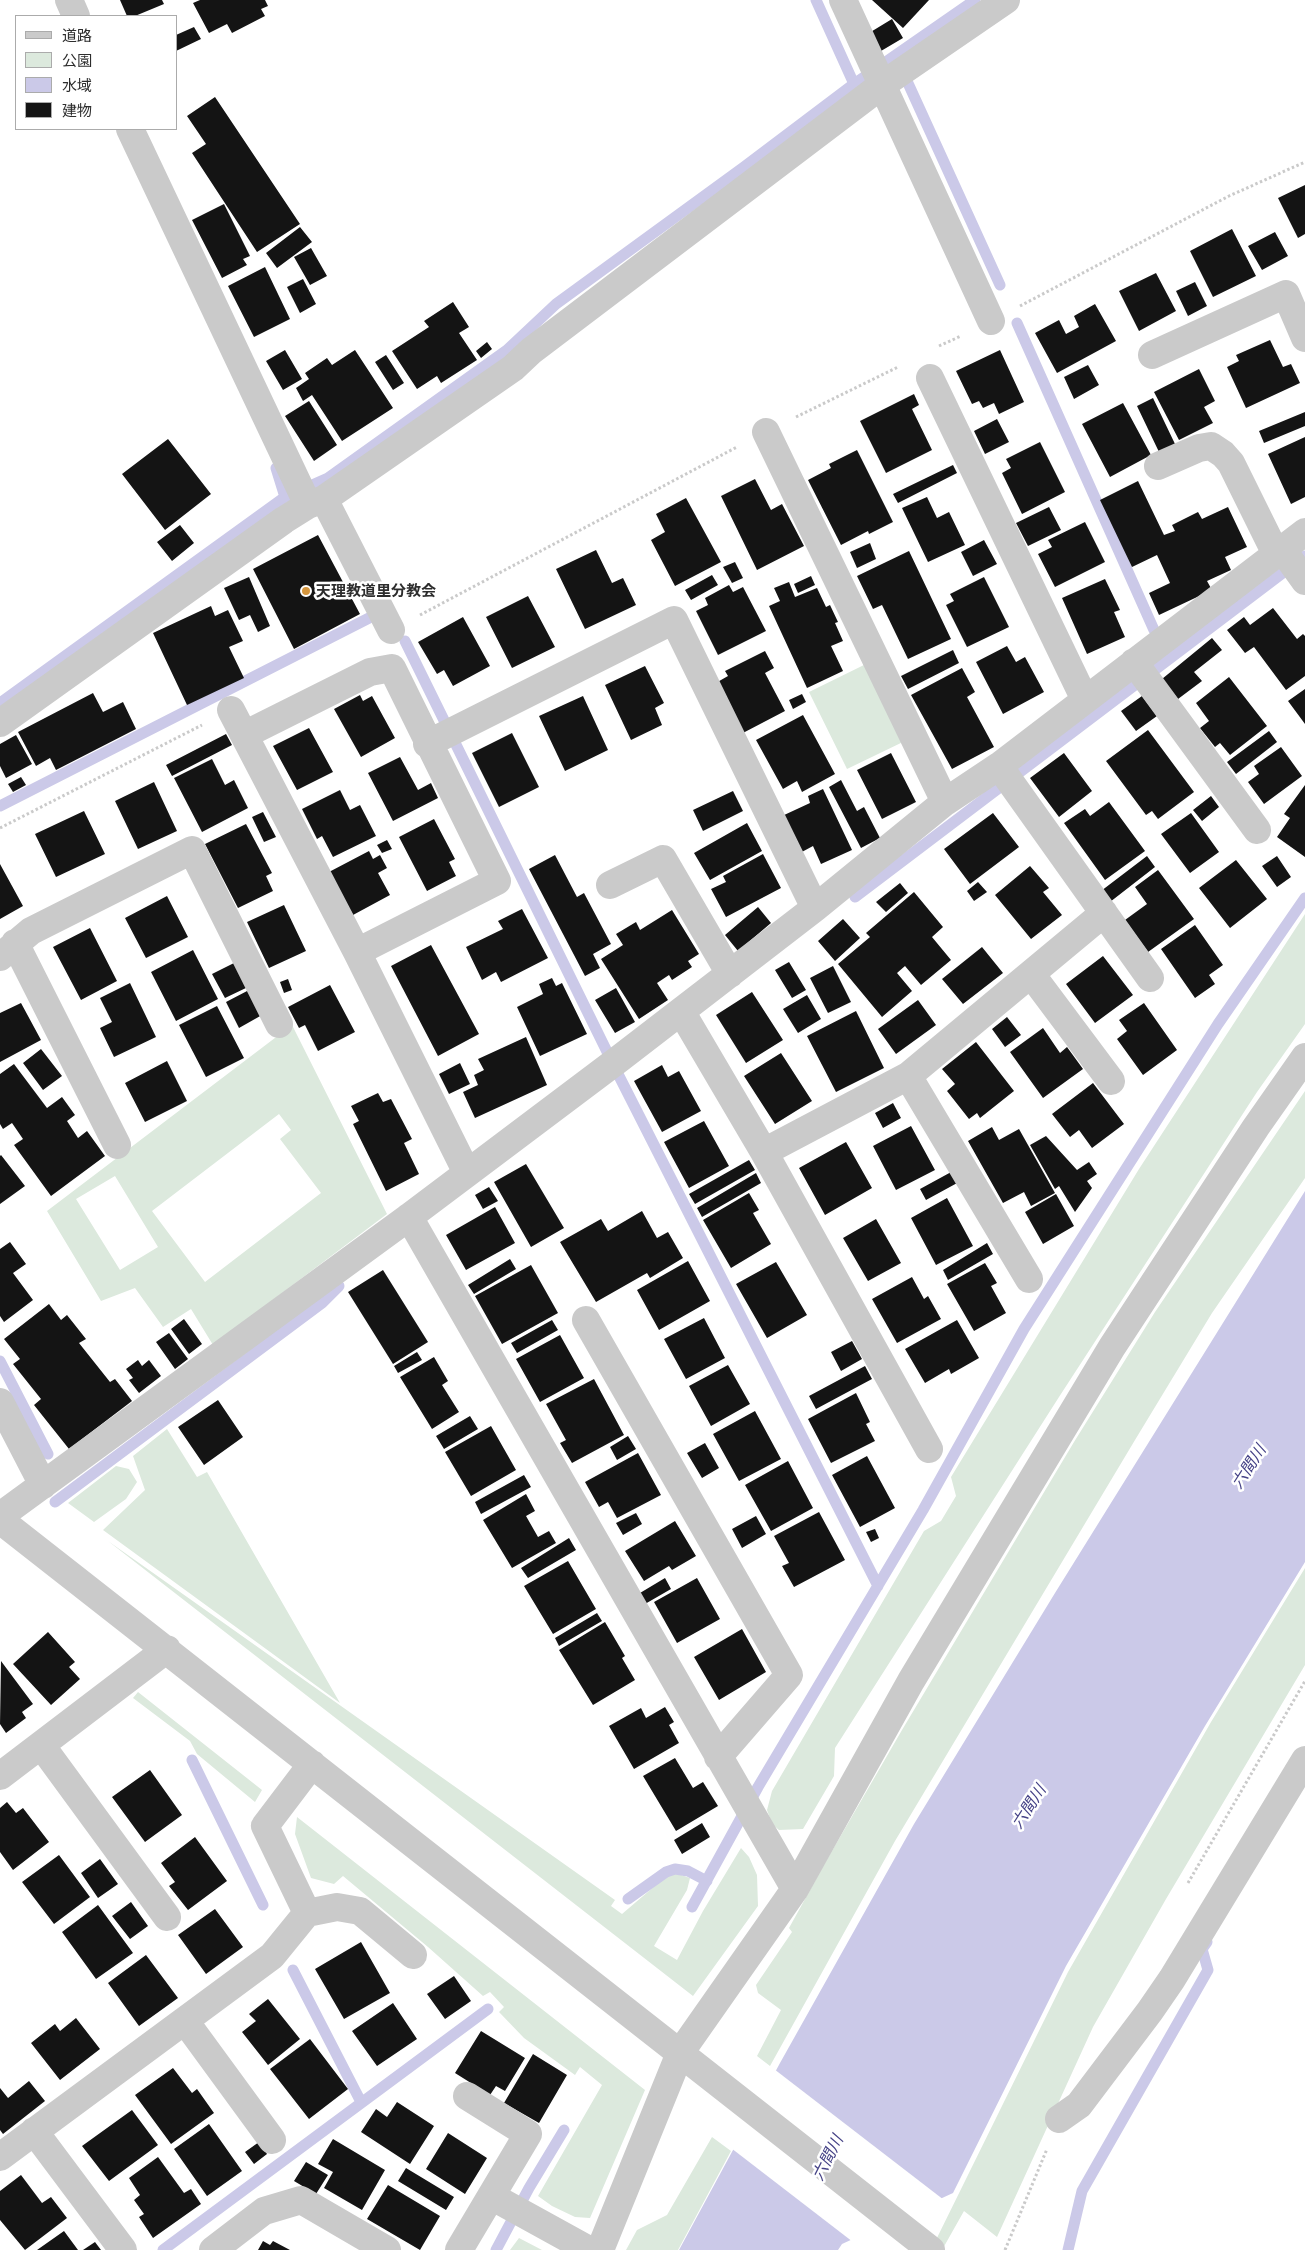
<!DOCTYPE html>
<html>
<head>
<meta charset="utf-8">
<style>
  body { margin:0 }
  #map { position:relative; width:1305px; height:2250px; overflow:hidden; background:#fff; font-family:"Public Sans","Noto Sans JP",sans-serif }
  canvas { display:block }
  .legend { position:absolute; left:15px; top:15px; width:162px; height:115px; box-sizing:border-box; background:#fff; border:1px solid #ababab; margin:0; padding:6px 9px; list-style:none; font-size:15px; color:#2d2d2d }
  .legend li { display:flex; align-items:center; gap:10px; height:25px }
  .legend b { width:25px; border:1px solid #ababab }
</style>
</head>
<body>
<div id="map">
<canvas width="1305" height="2250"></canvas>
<ul class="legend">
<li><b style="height:6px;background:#cacaca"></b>道路</li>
<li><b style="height:14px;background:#dce9dd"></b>公園</li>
<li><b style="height:14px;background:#cbc9e8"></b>水域</li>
<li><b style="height:14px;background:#141414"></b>建物</li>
</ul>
</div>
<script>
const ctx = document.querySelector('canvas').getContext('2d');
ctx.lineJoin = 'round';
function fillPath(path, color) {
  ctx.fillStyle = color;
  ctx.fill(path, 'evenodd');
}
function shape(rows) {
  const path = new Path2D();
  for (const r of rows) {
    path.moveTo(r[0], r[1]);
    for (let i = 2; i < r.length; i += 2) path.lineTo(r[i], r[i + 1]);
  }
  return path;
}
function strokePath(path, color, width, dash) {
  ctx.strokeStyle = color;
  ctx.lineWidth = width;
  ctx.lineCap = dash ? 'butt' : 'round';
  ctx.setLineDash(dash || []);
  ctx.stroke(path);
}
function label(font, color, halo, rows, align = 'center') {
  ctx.font = font + ' "Public Sans","Noto Sans JP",sans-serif';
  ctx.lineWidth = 5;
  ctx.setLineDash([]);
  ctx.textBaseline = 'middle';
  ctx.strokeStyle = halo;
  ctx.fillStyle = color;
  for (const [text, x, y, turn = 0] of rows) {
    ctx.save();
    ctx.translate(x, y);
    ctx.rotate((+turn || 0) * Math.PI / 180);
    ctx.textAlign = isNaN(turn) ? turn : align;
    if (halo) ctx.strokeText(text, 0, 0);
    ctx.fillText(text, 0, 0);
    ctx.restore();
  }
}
const green = shape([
  [868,663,905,741,847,769,809,692],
  [1305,914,1305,1024,1257,1092,1059,1397,835,1748,834,1776,803,1829,779,1830,772,1824,767,1810,772,1791,924,1531,941,1521,956,1496,951,1477,1139,1169],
  [292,1025,387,1214,213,1345,191,1309,163,1327,135,1288,101,1301,47,1211],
  [279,1114,291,1130,280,1139,321,1193,205,1282,152,1211],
  [115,1176,158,1247,120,1270,76,1199],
  [1305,1091,1305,1178,1212,1313,1135,1440,895,1841,770,2066,757,2056,781,2010,758,1993,756,1985,792,1932,789,1928,825,1863,902,1730,1074,1442,1155,1312],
  [167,1429,197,1477,207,1472,340,1703,103,1530,145,1490,133,1456],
  [116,1466,129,1469,137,1482,126,1499,94,1522,68,1503],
  [108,1541,615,1900,611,1906,622,1914,663,1879,675,1873,690,1878,687,1890,654,1946,677,1960,703,1911,741,1848,749,1857,757,1875,758,1906,693,1996],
  [1305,1568,1305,1665,1166,1899,1093,2027,997,2237,964,2211,942,2250,931,2250,1068,1972,1211,1722],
  [138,1692,262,1790,255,1802,197,1754,190,1741,133,1698],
  [297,1817,645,2090,590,2218,575,2217,552,2206,538,2196,602,2085,580,2067,575,2075,524,2038,499,2012,504,2007,490,1992,483,1996,428,1947,343,1876,334,1884,311,1878,295,1834],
  [712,2137,731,2151,678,2250,626,2250,637,2230,667,2215],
  [519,2238,542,2250,510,2250]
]);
const water = shape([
  [1305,1191,1305,1562,1205,1726,1066,1966,953,2193,842,2244,838,2250,679,2250,780,2063,914,1824,1055,1593]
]);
const pier = shape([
  [774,2069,944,2200,853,2242,731,2148]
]);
const stream = shape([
  [816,0,854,84],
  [902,70,1000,285],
  [1017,323,1154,630],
  [276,468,285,497],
  [405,641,618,1074,878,1586],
  [0,703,285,497,328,478,507,350,556,304,744,167,854,84,975,0],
  [0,806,373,616],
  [855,897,1305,556],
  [0,1361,48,1454],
  [55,1502,322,1303,339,1286],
  [192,1760,263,1905],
  [628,1899,666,1872,675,1869,688,1871,707,1881],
  [692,1907,758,1787,923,1510,1024,1329,1218,1024,1305,898],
  [293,1970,361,2102],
  [163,2250,488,2009],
  [496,2250,529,2188,564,2130],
  [1068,2250,1082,2191,1208,1970,1202,1949,1207,1942]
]);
const building = shape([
  [120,0,162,0,164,4,135,16,127,16],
  [200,0,265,0,268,6,261,9,265,16,232,33,227,24,209,33,193,3],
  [872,0,929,0,903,28],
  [892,19,903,38,881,51,869,33],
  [194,27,201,39,176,51,176,35],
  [215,97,300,224,257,252,192,153,206,144,187,116],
  [1305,185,1305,234,1298,238,1278,198],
  [224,204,250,256,243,259,247,265,222,278,192,220],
  [300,227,312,242,277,268,266,253],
  [1232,229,1256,276,1213,297,1190,251],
  [1275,232,1288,256,1262,270,1248,246],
  [311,248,327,276,310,285,294,257],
  [265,267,290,319,254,337,228,286],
  [1156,273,1176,311,1139,331,1119,291],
  [303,279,316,304,300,313,287,287],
  [1195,282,1207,306,1188,316,1176,291],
  [453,302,469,327,459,333,477,360,441,383,437,376,417,389,392,351,429,327,424,321],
  [1095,304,1116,341,1057,373,1035,333,1059,320,1066,334,1079,327,1074,316],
  [1270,340,1283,367,1291,364,1300,383,1246,408,1227,367,1239,361,1236,355],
  [487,342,492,349,481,358,476,351],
  [285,350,302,379,283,390,266,361],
  [355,350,393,408,342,441,312,395,303,401,296,388,309,379,305,373,327,358,332,365],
  [1000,350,1024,402,999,414,994,403,983,408,979,401,972,404,956,371],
  [386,355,404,383,393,390,375,362],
  [1088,365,1099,385,1074,399,1064,377],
  [1199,369,1215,401,1204,407,1213,423,1179,440,1154,392],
  [914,394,919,405,912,409,932,450,886,473,860,421],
  [1153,398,1175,444,1159,452,1137,406],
  [309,401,337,445,314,461,285,416],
  [1123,403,1151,455,1110,477,1082,424],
  [1305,412,1305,426,1264,443,1259,431],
  [997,419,1009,442,985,454,974,431],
  [1305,437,1305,497,1291,504,1268,454],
  [168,439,211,494,165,530,122,474],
  [1040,442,1065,492,1022,514,1002,473,1011,468,1006,459],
  [857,450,893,522,869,534,868,531,841,545,808,480,831,468,829,464],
  [953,465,957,473,898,503,893,494],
  [755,479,771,510,782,504,804,546,757,570,721,496],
  [1138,481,1164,535,1175,531,1172,525,1198,512,1202,519,1228,507,1247,547,1225,557,1231,570,1207,581,1212,590,1159,615,1149,593,1170,583,1157,555,1132,567,1100,500],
  [927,497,937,518,949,512,965,545,928,562,902,508],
  [686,498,721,562,675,586,651,540,665,532,656,514],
  [1049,507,1061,530,1028,546,1016,523],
  [1085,522,1105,562,1055,587,1038,554,1052,547,1048,540],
  [180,525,194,543,172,561,157,542],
  [318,535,360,614,294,649,253,569],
  [984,540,997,564,973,576,961,552],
  [870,543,876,559,857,568,850,552],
  [596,550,612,583,623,578,636,605,585,629,556,569],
  [909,551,951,639,908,659,882,605,873,609,857,576],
  [735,562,743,578,732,583,723,567],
  [712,575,718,585,691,600,685,590],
  [811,576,815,585,798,593,794,584],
  [249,577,270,626,258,632,250,615,239,620,224,588],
  [984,577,1009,627,967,647,946,605,954,601,950,594],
  [1105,579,1120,610,1114,612,1125,637,1087,654,1062,598],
  [789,582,795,597,817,588,826,607,830,605,838,622,835,623,843,641,831,646,843,671,807,688,769,606,780,601,774,588],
  [729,585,733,592,743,587,766,631,718,655,696,611,708,605,705,598],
  [528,596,555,647,512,668,486,617],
  [211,606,215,616,228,610,243,641,229,647,244,678,187,705,153,633],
  [1273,608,1297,639,1303,634,1305,636,1305,676,1286,690,1254,647,1245,653,1227,630,1244,617,1250,625],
  [463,617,490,666,453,686,444,670,437,674,418,642],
  [1212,638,1222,650,1194,672,1202,681,1178,699,1162,679],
  [1007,646,1016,662,1025,657,1044,692,1003,714,976,662],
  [953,650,959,663,908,689,901,676],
  [765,651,774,668,765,673,785,711,741,734,714,684,728,676,725,671],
  [645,666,664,703,655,708,662,725,631,740,605,685],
  [962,668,975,692,967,697,994,747,952,769,911,695],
  [1229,677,1267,726,1230,755,1220,743,1215,747,1200,728,1209,721,1196,703],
  [1305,689,1305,724,1288,701],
  [93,693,103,712,123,702,136,729,56,770,50,758,36,766,18,732],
  [802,694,806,702,793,709,789,700],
  [360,695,363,701,372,696,395,738,361,757,334,709],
  [583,696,608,750,565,771,539,716],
  [1142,696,1157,716,1136,731,1121,711],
  [803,715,835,774,802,792,797,781,783,789,756,740],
  [309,728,333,772,297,790,273,746],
  [1148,730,1194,792,1158,819,1152,811,1146,815,1106,761],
  [1269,731,1277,742,1236,774,1227,762],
  [512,733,539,787,499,807,472,753],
  [226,734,232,745,172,776,166,765],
  [16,735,32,764,6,778,0,766,0,744],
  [1281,747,1302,776,1264,804,1248,782,1259,774,1254,766],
  [891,753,916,802,882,819,857,770],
  [1064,753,1092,791,1059,817,1030,778],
  [400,757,418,790,431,783,438,798,393,821,368,773],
  [212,759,225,785,234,780,248,808,202,832,174,778],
  [21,777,26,785,13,792,8,784],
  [841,780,857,811,864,807,880,838,861,848,829,787],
  [154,782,177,831,138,849,115,801],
  [1305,785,1305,857,1277,837,1290,818,1284,814],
  [823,789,852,850,821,864,813,846,800,853,782,816,810,803,808,796],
  [340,790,350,810,360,805,376,836,333,857,322,836,317,839,302,809],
  [733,791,743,811,703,831,693,810],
  [1211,796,1219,807,1202,821,1193,810],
  [1109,802,1145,851,1105,880,1064,823,1085,809,1090,816],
  [84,811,105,854,56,877,35,834],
  [263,812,276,837,264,842,252,817],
  [993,813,1019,847,970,884,944,849],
  [1191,813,1219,852,1190,873,1161,834],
  [434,819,455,859,449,862,456,876,427,891,399,837],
  [747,823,762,851,710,880,694,853],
  [246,824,272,873,266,876,273,891,238,908,205,844],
  [387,840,392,849,382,853,377,845],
  [369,851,373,859,380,855,387,868,378,873,390,895,353,915,329,872],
  [763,854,781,888,726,917,711,889,726,882,723,876],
  [555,855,577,897,584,893,611,944,593,954,600,968,585,976,529,869],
  [1147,856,1155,867,1110,902,1101,891],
  [1277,856,1291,877,1277,887,1262,866],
  [1236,860,1267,899,1230,928,1199,888],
  [0,864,23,906,0,919],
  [1030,866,1049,888,1043,892,1062,915,1031,939,995,895],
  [1158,870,1194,919,1148,952,1125,920,1147,904,1135,887],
  [978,882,987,892,974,901,967,891],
  [900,883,908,893,886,912,876,902],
  [914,892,943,927,932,937,951,960,921,985,905,966,897,973,912,991,882,1017,838,964,870,937,866,933],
  [167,896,188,937,146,958,125,918],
  [284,905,306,951,269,968,247,922],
  [758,907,771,923,738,951,725,935],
  [522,909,548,958,501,982,496,972,482,980,466,947,503,929,498,921],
  [672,910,699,954,688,961,692,967,672,980,669,975,657,983,668,1000,639,1019,601,959,623,945,616,934,636,922,640,930],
  [843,919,860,938,835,961,818,941],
  [1195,925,1223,965,1209,975,1215,984,1195,998,1161,949],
  [90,928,117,981,81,1000,53,947],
  [431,945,479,1034,438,1056,391,966],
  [982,947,1003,973,963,1004,942,979],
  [193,950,218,999,176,1021,151,972],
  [1103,956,1133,995,1095,1023,1066,984],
  [236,962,248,987,225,998,212,974],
  [789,962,806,990,792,998,775,970],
  [833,966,851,1002,828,1013,810,978],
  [552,978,556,986,562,983,587,1034,540,1056,517,1007,543,994,539,984],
  [288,979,292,990,284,993,280,982],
  [130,983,156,1037,114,1057,100,1028,112,1022,100,998],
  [330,985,355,1032,318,1051,305,1025,299,1028,288,1007],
  [616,988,635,1022,615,1033,595,1000],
  [249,990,262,1015,239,1028,226,1002],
  [752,992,783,1040,746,1063,716,1015],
  [807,995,821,1019,798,1033,783,1009],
  [918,1000,936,1025,896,1054,878,1029],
  [21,1003,41,1040,0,1062,0,1013],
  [1144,1003,1177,1050,1143,1075,1117,1039,1127,1031,1119,1020],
  [217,1006,244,1058,206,1077,179,1025],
  [856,1011,884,1068,836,1092,807,1036],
  [1007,1017,1021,1035,1005,1047,992,1029],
  [1043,1028,1060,1053,1067,1047,1083,1069,1043,1098,1010,1052],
  [526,1037,547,1085,475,1118,463,1092,478,1085,474,1075,484,1070,478,1059],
  [976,1042,1014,1091,980,1118,977,1113,969,1119,947,1091,955,1084,942,1069],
  [41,1049,62,1076,43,1090,23,1063],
  [781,1053,812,1101,775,1124,744,1076],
  [167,1061,187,1101,145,1122,125,1083],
  [460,1063,470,1084,449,1094,439,1074],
  [14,1064,47,1108,62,1097,75,1115,67,1121,78,1138,87,1131,105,1156,51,1196,14,1145,23,1139,12,1123,3,1129,0,1124,0,1074],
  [662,1065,668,1077,679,1071,701,1111,662,1132,634,1081],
  [1093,1083,1124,1124,1092,1148,1079,1130,1070,1137,1052,1114],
  [378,1093,383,1102,391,1099,412,1139,404,1143,419,1174,386,1191,353,1124,359,1121,351,1106],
  [893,1103,901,1118,883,1128,875,1113],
  [704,1121,729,1166,689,1188,664,1142],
  [911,1126,935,1170,896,1190,873,1146],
  [992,1127,999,1140,1019,1129,1055,1193,1031,1206,1024,1192,1003,1203,968,1141],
  [1046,1136,1077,1170,1089,1162,1097,1174,1087,1181,1092,1188,1075,1212,1059,1186,1055,1189,1030,1145],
  [846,1142,872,1188,825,1215,799,1168],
  [1,1155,25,1186,0,1204,0,1156],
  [749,1160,755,1170,695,1204,689,1194],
  [526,1164,564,1228,531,1247,494,1182],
  [953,1171,959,1182,926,1200,920,1189],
  [756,1173,761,1183,702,1217,697,1208],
  [489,1187,498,1201,483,1209,475,1195],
  [749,1193,759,1210,753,1213,771,1244,731,1268,703,1220],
  [1056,1194,1074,1226,1043,1244,1025,1212],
  [947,1198,973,1246,936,1265,911,1218],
  [495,1207,515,1243,466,1270,446,1235],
  [642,1211,657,1238,668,1232,683,1258,650,1278,647,1273,596,1302,560,1242,601,1219,608,1231],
  [876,1219,901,1263,868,1281,843,1238],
  [10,1242,26,1264,13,1273,33,1300,4,1322,0,1316,0,1249],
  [987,1243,993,1254,948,1280,943,1270],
  [510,1259,516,1269,474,1294,468,1285],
  [688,1261,710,1301,659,1330,637,1290],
  [776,1262,807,1315,767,1338,736,1284],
  [985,1263,997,1283,991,1286,1006,1313,974,1331,947,1284],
  [531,1265,558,1313,502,1344,475,1296],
  [383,1270,428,1342,393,1364,348,1292],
  [912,1277,924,1299,928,1296,941,1319,897,1343,872,1299],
  [49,1304,61,1320,67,1315,86,1339,79,1343,110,1382,115,1379,132,1401,69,1449,34,1405,41,1399,13,1364,20,1359,4,1339],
  [704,1318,725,1358,686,1379,664,1339],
  [184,1319,202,1344,189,1354,171,1329],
  [552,1320,558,1330,517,1353,511,1343],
  [957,1320,979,1358,951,1374,949,1369,925,1383,905,1349],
  [169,1333,188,1359,175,1369,156,1342],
  [560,1335,584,1378,540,1402,516,1359],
  [852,1341,862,1359,841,1371,831,1352],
  [417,1352,422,1360,398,1373,394,1366],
  [434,1357,448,1381,442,1385,459,1412,432,1429,400,1377],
  [138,1360,142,1366,149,1360,161,1376,139,1393,129,1380,133,1378,126,1369],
  [728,1365,750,1404,711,1426,689,1386],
  [865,1366,872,1379,816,1409,809,1396],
  [594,1379,624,1435,572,1463,560,1443,566,1440,546,1404],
  [856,1393,870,1422,866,1424,875,1441,831,1463,808,1419],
  [218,1400,243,1437,204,1465,178,1427],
  [755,1411,781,1459,739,1481,713,1434],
  [470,1416,478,1429,444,1449,436,1436],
  [491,1426,516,1470,471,1496,445,1452],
  [628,1436,636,1449,617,1460,610,1447],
  [705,1443,719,1468,702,1478,687,1453],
  [638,1453,661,1495,617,1518,608,1502,599,1507,585,1482],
  [867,1456,895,1508,860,1527,832,1475],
  [788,1461,813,1508,771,1531,745,1485],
  [524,1475,531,1487,481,1514,475,1502],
  [526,1494,535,1511,526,1516,538,1537,549,1531,556,1543,512,1568,483,1520],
  [819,1512,845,1560,794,1587,782,1566,789,1563,774,1536],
  [636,1513,642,1524,623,1535,616,1523],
  [756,1516,766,1534,742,1548,732,1529],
  [675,1521,696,1556,672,1570,669,1566,644,1581,625,1551],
  [875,1529,879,1538,871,1542,866,1532],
  [569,1538,576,1550,528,1578,521,1568],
  [568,1561,596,1609,553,1634,524,1586],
  [665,1578,671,1589,645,1604,640,1593],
  [697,1578,720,1619,677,1643,654,1602],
  [597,1613,602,1621,559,1646,555,1638],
  [605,1622,625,1656,622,1658,635,1680,593,1705,559,1650],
  [742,1629,766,1672,719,1700,694,1657],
  [48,1632,75,1662,69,1667,80,1679,51,1705,13,1664],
  [1,1661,33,1704,22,1712,26,1718,6,1733,0,1724],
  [665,1707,674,1722,669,1725,679,1743,634,1769,609,1726,641,1708,646,1718],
  [675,1758,693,1788,703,1782,718,1806,676,1831,643,1776],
  [150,1770,182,1815,145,1842,112,1797],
  [7,1802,16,1813,23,1808,49,1842,13,1870,0,1852,0,1808],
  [702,1823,710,1837,682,1854,674,1840],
  [195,1837,227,1881,188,1910,169,1886,175,1882,161,1863],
  [59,1855,90,1897,54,1924,22,1882],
  [100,1859,118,1884,98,1898,81,1873],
  [131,1902,148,1926,130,1939,112,1916],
  [98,1905,133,1953,96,1979,62,1932],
  [215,1909,243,1947,206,1974,178,1935],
  [361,1942,390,1993,344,2019,315,1969],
  [146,1955,178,1998,139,2026,108,1983],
  [454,1976,471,2001,445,2019,427,1994],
  [268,1999,300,2039,268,2065,242,2032,256,2021,249,2014],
  [393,2003,417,2039,377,2066,352,2031],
  [76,2018,100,2049,60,2080,31,2043,55,2024,60,2031],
  [481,2031,525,2058,505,2091,496,2086,490,2095,455,2073],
  [310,2039,348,2089,309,2119,270,2069],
  [533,2054,567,2075,539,2123,504,2103],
  [173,2068,192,2093,197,2089,214,2113,171,2144,135,2095],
  [29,2081,45,2101,3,2134,0,2130,0,2088,8,2098],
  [397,2102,434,2126,410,2164,361,2132,376,2109,387,2117],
  [132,2110,158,2145,109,2181,82,2146],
  [209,2124,242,2171,207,2196,174,2149],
  [448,2133,487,2158,465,2194,426,2169],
  [333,2139,385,2170,362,2210,324,2188,333,2172,318,2164],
  [259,2142,267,2154,254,2164,245,2152],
  [158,2157,184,2193,191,2189,201,2204,153,2238,139,2217,144,2214,134,2200,140,2195,129,2178],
  [306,2162,328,2175,316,2194,294,2181],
  [406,2168,454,2197,446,2210,398,2181],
  [21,2175,42,2203,51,2197,67,2218,25,2250,0,2220,0,2191],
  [388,2185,440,2216,420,2250,367,2219],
  [64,2231,78,2250,37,2250],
  [263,2241,270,2245,273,2241,290,2250,258,2250],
  [95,2242,101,2250,83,2250]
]);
const path = shape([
  [1020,306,1229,196,1305,162],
  [939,346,961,336],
  [796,417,898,367],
  [420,615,737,447],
  [0,828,202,725],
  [1188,1883,1305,1681],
  [1005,2250,1047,2149]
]);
const minor = shape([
  [69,0,76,16],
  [843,0,991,321],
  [130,129,308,505],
  [1152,355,1286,294,1305,338],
  [930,378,1085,700],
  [766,432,945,802],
  [1158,466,1199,448,1211,446,1223,454,1231,463,1276,554],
  [1282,549,1305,581],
  [391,630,324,499,513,368,531,351,882,85,1006,0],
  [1134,662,1257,830],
  [231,710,357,952,467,1173],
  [0,723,284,520,308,505,324,499],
  [244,735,370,672,392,668,497,881,357,952],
  [427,744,674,620,815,908],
  [999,766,1150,978],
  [610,885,663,859,730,974],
  [15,943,117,1145],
  [0,957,31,931,192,850,279,1024],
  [1031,974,1111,1081],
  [681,1011,764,1152,929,1449],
  [908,1076,1029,1279],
  [764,1152,908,1076,1104,913],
  [409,1217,795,1889],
  [586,1320,789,1675,718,1757],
  [0,1402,43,1485],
  [0,1516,409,1217,619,1059,815,908,945,802,999,766,1305,532],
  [0,1520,931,2250],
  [41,1745,167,1917],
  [0,1776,167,1649],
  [307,1913,337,1907,360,1911,413,1955],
  [185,2021,272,2140],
  [1059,2119,1079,2105,1150,2011,1172,1979,1305,1760],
  [34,2131,123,2250],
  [0,2157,272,1956,307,1913,265,1826,312,1764],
  [491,2196,589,2250],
  [213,2250,264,2211,301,2200,387,2250],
  [459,2250,528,2134,467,2096],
  [600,2250,680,2053,795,1889,911,1681,1112,1347,1256,1127,1305,1057]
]);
const markers = [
  [306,591,5,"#d5963e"]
];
const poiNames = [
  ["天理教道里分教会",316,591]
];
const waterNames = [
  ["六間川",1249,1467,-57],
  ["六間川",1029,1807,-57],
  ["六間川",828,2158,-63]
];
fillPath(green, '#dce9dd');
fillPath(water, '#cbc9e8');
fillPath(pier, '#fff');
strokePath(stream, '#cbc9e8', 11);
fillPath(building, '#141414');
strokePath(path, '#cacaca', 3, [2.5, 2.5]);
strokePath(minor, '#cacaca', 28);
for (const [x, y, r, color] of markers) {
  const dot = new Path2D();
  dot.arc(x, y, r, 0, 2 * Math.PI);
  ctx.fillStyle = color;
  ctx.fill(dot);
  strokePath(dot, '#fff', 2);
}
label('bold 15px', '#2d2d2d', '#fff', poiNames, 'left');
label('italic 16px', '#464387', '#fff', waterNames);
</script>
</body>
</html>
